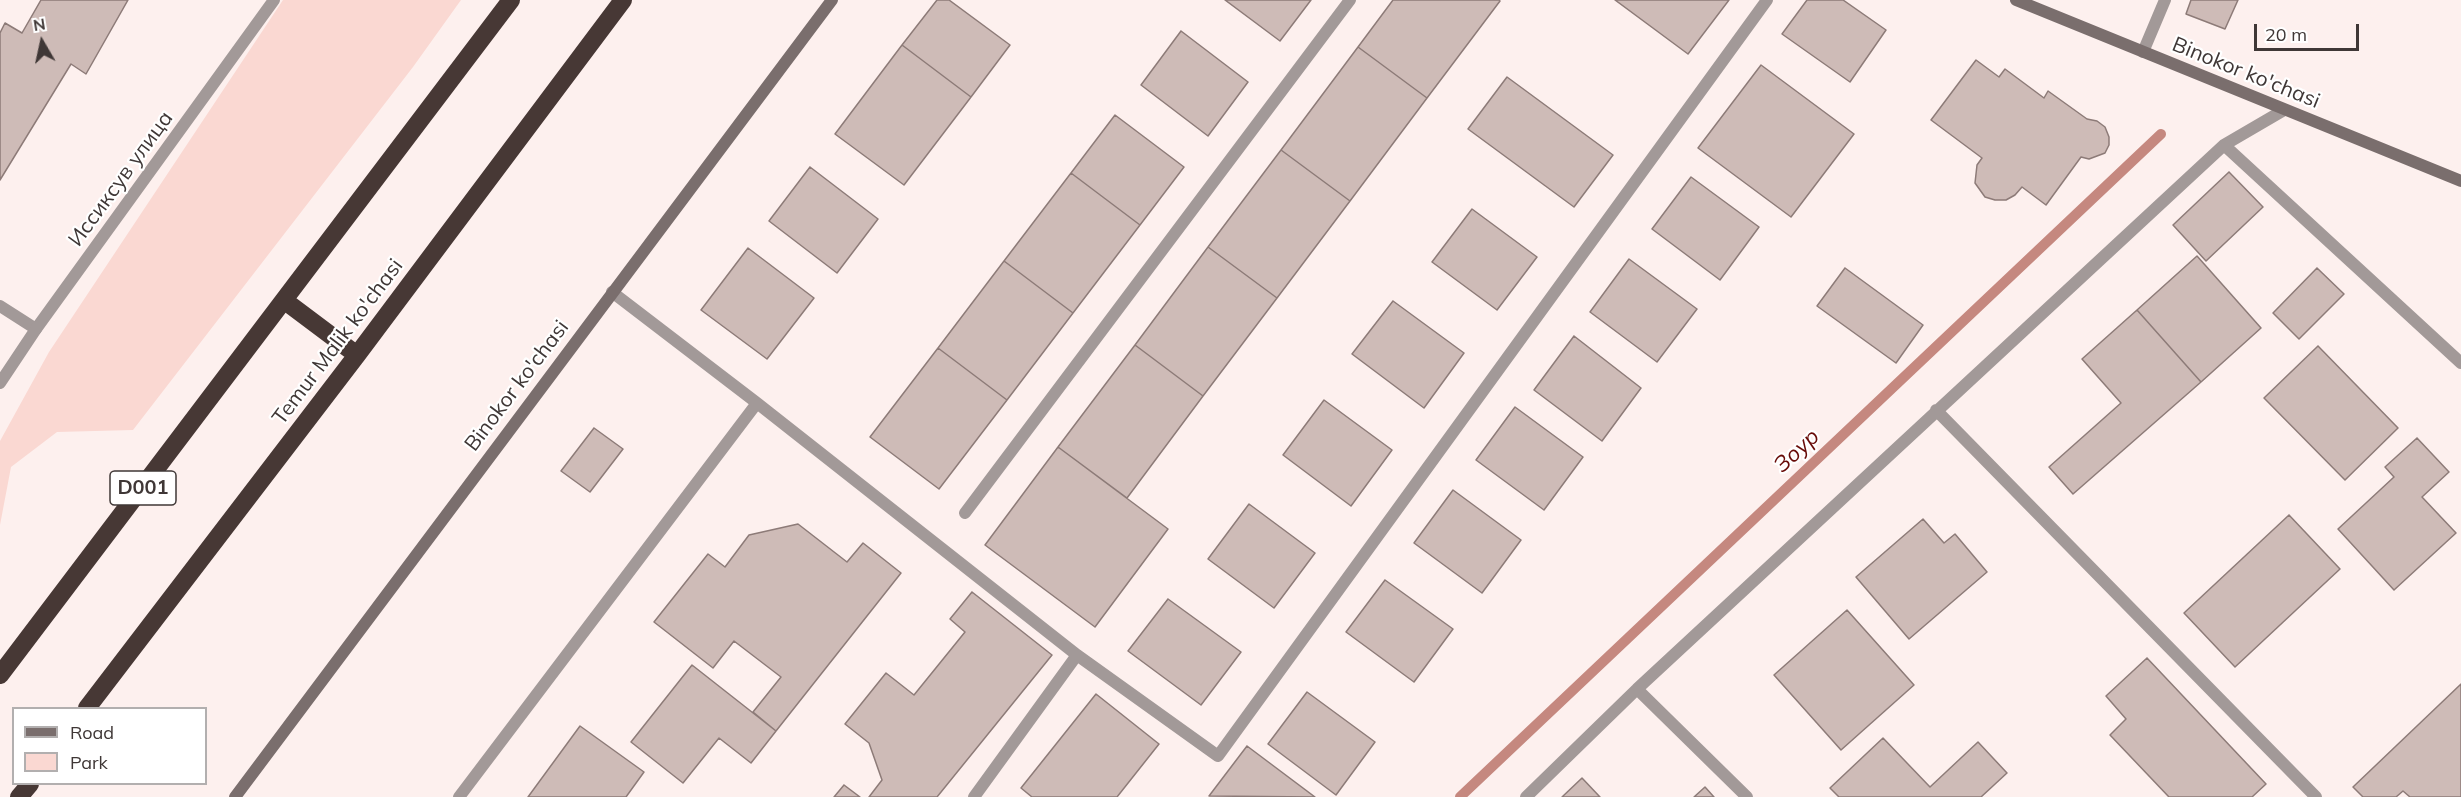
<!DOCTYPE html>
<html>
<head>
<meta charset="utf-8">
<style>
  body { margin:0 }
  #map { position:relative; width:2461px; height:797px; overflow:hidden; background:#fdf0ee; font-family:Mulish,sans-serif }
  canvas { display:block }
  .legend { position:absolute; left:12px; top:707px; width:195px; height:78px; box-sizing:border-box; background:#fff; border:2px solid #b2afaf; margin:0; padding:8px 10px; list-style:none; font-size:18px; color:#3f3736 }
  .legend li { display:flex; align-items:center; gap:12px; height:30px }
  .legend b { width:30px; border:2px solid #b2afaf }
  .north { position:absolute; left:12px; top:12px; width:60px; height:60px; -webkit-text-stroke:4px #fff; paint-order:stroke; rotate:351deg; font-size:16px; font-weight:700; line-height:24px; text-align:center; color:#3f3736 }
  .north::after { content:''; display:block; margin:auto; width:21px; height:27px; background:#3f3736; clip-path:polygon(50% 0,100% 100%,50% 72%,0 100%) }
  .scale { position:absolute; left:2254px; top:24px; width:105px; height:27px; box-sizing:border-box; border:3px solid #3f3736; border-top:0; padding-left:8px; font-size:18px; line-height:21px; white-space:nowrap; color:#3f3736; -webkit-text-stroke:4px #fff; paint-order:stroke }
</style>
</head>
<body>
<div id="map">
<canvas width="2461" height="797"></canvas>
<ul class="legend">
<li><b style="height:8px;background:#7a6e6d"></b>Road</li>
<li><b style="height:16px;background:#fad8d2"></b>Park</li>
</ul>
<div class="north">N</div>
<div class="scale">20 m</div>
</div>
<script>
const ctx = document.querySelector('canvas').getContext('2d');
ctx.lineJoin = 'round';
function fillPath(path, color) {
  ctx.fillStyle = color;
  ctx.fill(path, 'evenodd');
}
function shape(rows) {
  const path = new Path2D();
  for (const r of rows) {
    path.moveTo(r[0], r[1]);
    for (let i = 2; i < r.length; i += 2) path.lineTo(r[i], r[i + 1]);
  }
  return path;
}
function strokePath(path, color, width, dash) {
  ctx.strokeStyle = color;
  ctx.lineWidth = width;
  ctx.lineCap = dash ? 'butt' : 'round';
  ctx.setLineDash(dash || []);
  ctx.stroke(path);
}
function label(font, color, halo, rows, align = 'center') {
  ctx.font = font + ' Mulish,sans-serif';
  ctx.lineWidth = 4.5;
  ctx.setLineDash([]);
  ctx.textBaseline = 'middle';
  ctx.strokeStyle = halo;
  ctx.fillStyle = color;
  for (const [text, x, y, turn = 0] of rows) {
    ctx.save();
    ctx.translate(x, y);
    ctx.rotate((+turn || 0) * Math.PI / 180);
    ctx.textAlign = isNaN(turn) ? turn : align;
    if (halo) ctx.strokeText(text, 0, 0);
    ctx.fillText(text, 0, 0);
    ctx.restore();
  }
}
const green = shape([
  [283,0,461,0,413,67,133,430,57,432,11,467,0,525,0,441,49,352]
]);
const stream = shape([
  [1460,797,2161,134]
]);
const building = shape([
  [41,0,128,0,86,74,71,64,0,180,0,33,5,23,22,33,41,0],
  [937,0,949,0,1010,45,971,97,902,45,937,0],
  [1225,0,1311,0,1280,41,1225,0],
  [1393,0,1499,0,1500,1,1427,98,1358,47,1393,0],
  [1615,0,1729,0,1688,54,1615,0],
  [1807,0,1843,0,1886,30,1850,82,1782,34,1807,0],
  [2191,0,2238,0,2225,29,2186,14,2191,0],
  [1181,31,1248,82,1208,136,1141,85,1181,31],
  [902,45,971,97,904,185,835,134,902,45],
  [1358,47,1427,98,1350,201,1281,150,1358,47],
  [1976,60,1999,77,2005,69,2044,98,2048,91,2087,119,2097,121,2105,127,2109,137,2109,145,2105,153,2089,159,2081,157,2046,205,2022,187,2015,195,2006,200,1995,200,1985,197,1975,183,1977,165,1982,158,1931,120,1976,60],
  [1761,65,1854,134,1791,217,1698,148,1761,65],
  [1507,77,1613,155,1574,207,1468,129,1507,77],
  [1115,115,1184,167,1140,225,1071,173,1115,115],
  [1281,150,1350,201,1277,298,1208,247,1281,150],
  [810,167,878,219,837,273,769,221,810,167],
  [2229,172,2263,207,2206,261,2173,225,2229,172],
  [1071,173,1140,225,1073,313,1004,261,1071,173],
  [1691,177,1759,227,1720,280,1652,229,1691,177],
  [1472,209,1537,257,1497,310,1432,262,1472,209],
  [1208,247,1277,298,1203,396,1135,345,1208,247],
  [748,248,814,298,767,359,701,310,748,248],
  [2197,256,2261,328,2201,382,2137,310,2197,256],
  [1629,259,1697,309,1657,362,1590,312,1629,259],
  [1004,261,1073,313,1007,400,938,348,1004,261],
  [1845,268,1923,325,1896,363,1817,306,1845,268],
  [2317,268,2344,294,2299,339,2273,313,2317,268],
  [1393,301,1464,353,1424,408,1352,354,1393,301],
  [2137,310,2201,382,2073,494,2049,467,2121,403,2082,359,2137,310],
  [1574,336,1641,388,1602,441,1534,390,1574,336],
  [1135,345,1203,396,1127,498,1058,447,1135,345],
  [2318,346,2398,428,2345,480,2264,398,2318,346],
  [938,348,1007,400,939,489,870,437,938,348],
  [1324,400,1392,450,1351,506,1283,455,1324,400],
  [1515,407,1583,457,1544,510,1476,460,1515,407],
  [594,428,623,449,590,492,561,471,594,428],
  [2417,438,2449,472,2422,497,2456,533,2394,590,2338,529,2394,477,2385,467,2417,438],
  [1058,447,1168,529,1095,627,985,545,1058,447],
  [1453,490,1521,540,1482,593,1414,543,1453,490],
  [1249,504,1315,553,1274,608,1208,559,1249,504],
  [2289,515,2340,569,2235,667,2184,613,2289,515],
  [1923,519,1944,543,1955,534,1987,572,1909,639,1856,577,1923,519],
  [798,524,847,562,863,543,901,573,776,731,753,712,781,677,734,641,713,668,654,622,708,554,725,567,749,535,798,524],
  [1385,580,1453,629,1414,682,1346,632,1385,580],
  [972,592,1052,655,937,797,869,797,882,780,869,743,845,724,886,673,914,695,965,632,950,619,972,592],
  [1168,599,1241,652,1201,705,1128,651,1168,599],
  [1847,610,1914,685,1841,750,1774,675,1847,610],
  [2147,658,2266,784,2252,797,2169,797,2110,735,2126,719,2106,696,2147,658],
  [692,665,776,731,751,763,719,738,683,783,631,742,692,665],
  [2461,684,2461,797,2410,797,2403,791,2396,797,2363,797,2353,787,2461,684],
  [1307,692,1375,742,1336,795,1268,744,1307,692],
  [1096,694,1159,744,1117,797,1032,797,1021,788,1096,694],
  [580,726,644,772,626,797,528,797,580,726],
  [1883,738,1930,787,1978,742,2007,773,1981,797,1839,797,1830,788,1883,738],
  [1247,746,1315,797,1209,796,1247,746],
  [1582,778,1600,797,1562,797,1582,778],
  [844,785,860,797,834,797,844,785],
  [1705,787,1714,797,1694,797,1705,787]
]);
const lane = shape([
  [0,306,36,329]
]);
const street = shape([
  [2143,52,2165,0],
  [2224,145,2461,363],
  [612,292,757,403,1077,655,1218,756,1767,0],
  [0,383,36,329,274,0],
  [1936,410,2316,797],
  [965,513,1350,0],
  [1637,689,1747,797],
  [459,797,757,403],
  [974,797,1077,655],
  [1526,797,1637,689,2224,145,2284,110]
]);
const secondary = shape([
  [2016,0,2461,181],
  [235,797,832,0]
]);
const highway = shape([
  [285,301,357,355],
  [0,675,511,0],
  [87,708,357,355,623,0],
  [19,797,30,784]
]);
const shields = [
  [143,488,66]
];
const shieldNames = [
  ["D001",143,488]
];
const streetNames = [
  ["Binokor ko'chasi",2246,73,22],
  ["Иссиксув улица",121,179,-54],
  ["Temur Malik ko'chasi",338,342,-53],
  ["Binokor ko'chasi",517,386,-53]
];
const waterNames = [
  ["Зоур",1797,451,-43]
];
fillPath(green, '#fad8d2');
strokePath(stream, '#c5887f', 10);
fillPath(building, '#cebbb7');
strokePath(building, '#8d7b78', 1.5);
strokePath(lane, '#a29998', 12);
strokePath(street, '#a29998', 12);
strokePath(secondary, '#7a6e6d', 12);
strokePath(highway, '#473835', 18);
for (const [x, y, w] of shields) {
  const box = new Path2D();
  box.roundRect(x - w / 2, y - 17, w, 34, 4.5);
  ctx.fillStyle = '#fff';
  ctx.fill(box);
  strokePath(box, '#3f3736', 1.5);
}
label('bold 20px', '#3f3736', null, shieldNames);
label('21px', '#3f3736', '#fff', streetNames);
label('italic 22px', '#680b08', '#fff', waterNames);
</script>
</body>
</html>
